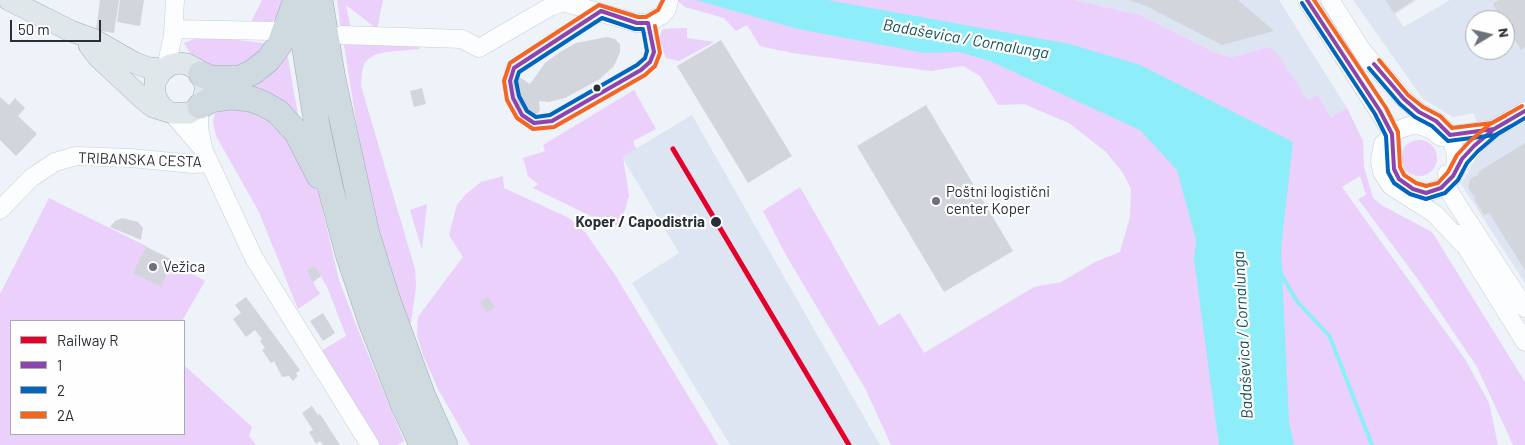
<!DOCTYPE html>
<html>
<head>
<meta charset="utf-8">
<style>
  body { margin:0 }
  #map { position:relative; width:1525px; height:445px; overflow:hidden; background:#eef2f9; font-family:Barlow,sans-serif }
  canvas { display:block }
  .legend { position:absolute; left:10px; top:320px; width:175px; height:115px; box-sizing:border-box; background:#fefefe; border:1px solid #a9abae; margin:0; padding:6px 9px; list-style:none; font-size:15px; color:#292f37 }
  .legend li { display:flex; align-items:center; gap:10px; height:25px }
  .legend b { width:25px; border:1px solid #a9abae }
  .north { position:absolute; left:1465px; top:10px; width:50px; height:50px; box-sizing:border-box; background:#fefefe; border:1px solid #a9abae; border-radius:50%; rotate:81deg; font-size:14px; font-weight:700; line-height:20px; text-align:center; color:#292f37 }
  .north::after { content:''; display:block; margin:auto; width:18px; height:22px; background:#6e737b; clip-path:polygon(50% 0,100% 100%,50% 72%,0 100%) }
  .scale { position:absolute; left:10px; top:20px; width:91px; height:22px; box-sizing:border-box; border:2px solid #292f37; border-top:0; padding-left:6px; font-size:15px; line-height:18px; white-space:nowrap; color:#292f37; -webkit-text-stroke:4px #fefefe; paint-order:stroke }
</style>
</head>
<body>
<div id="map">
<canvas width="1525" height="445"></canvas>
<ul class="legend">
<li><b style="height:6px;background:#e4002b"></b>Railway R</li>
<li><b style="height:6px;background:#8e44ad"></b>1</li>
<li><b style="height:6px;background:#0065bd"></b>2</li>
<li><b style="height:6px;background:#f26522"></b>2A</li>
</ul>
<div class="north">N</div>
<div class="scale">50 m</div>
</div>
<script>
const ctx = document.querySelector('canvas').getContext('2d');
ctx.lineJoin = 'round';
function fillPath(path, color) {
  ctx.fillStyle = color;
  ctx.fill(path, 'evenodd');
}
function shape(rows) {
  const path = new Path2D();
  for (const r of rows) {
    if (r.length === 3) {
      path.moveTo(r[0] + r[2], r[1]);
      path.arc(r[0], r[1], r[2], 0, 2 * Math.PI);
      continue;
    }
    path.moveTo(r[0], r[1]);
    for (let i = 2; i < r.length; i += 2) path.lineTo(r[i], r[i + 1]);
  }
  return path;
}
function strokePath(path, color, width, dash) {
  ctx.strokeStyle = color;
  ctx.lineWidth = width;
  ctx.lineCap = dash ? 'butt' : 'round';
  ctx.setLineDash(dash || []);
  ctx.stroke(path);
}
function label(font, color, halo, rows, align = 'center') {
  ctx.font = font + ' Barlow,sans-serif';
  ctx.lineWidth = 4.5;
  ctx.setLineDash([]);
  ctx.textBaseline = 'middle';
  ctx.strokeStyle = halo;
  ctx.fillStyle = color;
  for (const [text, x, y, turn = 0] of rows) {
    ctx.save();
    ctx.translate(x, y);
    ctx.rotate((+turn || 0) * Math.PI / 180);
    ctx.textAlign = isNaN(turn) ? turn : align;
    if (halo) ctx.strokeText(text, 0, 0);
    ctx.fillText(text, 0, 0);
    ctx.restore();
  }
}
const built = shape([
  [1075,0,1279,0,1347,108,1331,117,1317,95,1308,100,1276,53,1268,47,1232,57,1218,54,1140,15],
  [1353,0,1417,0,1395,14,1404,27,1450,0,1525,0,1525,283,1461,184,1483,147,1474,113,1453,117,1423,99],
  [1475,20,1505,20,1505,50,1475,50],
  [692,115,880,445,730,445,632,283,679,253,622,157]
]);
const green = shape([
  [262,0,284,0,276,19,268,23,250,24],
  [337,0,383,0,377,29,346,5,351,29,341,30],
  [677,0,1075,0,1140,15,1218,54,1232,57,1268,47,1276,52,1308,100,1317,95,1331,117,1347,108,1363,141,1364,167,1373,198,1383,206,1432,232,1525,382,1525,445,1513,445,1477,367,1417,278,1358,199,1366,195,1360,176,1342,187,1465,359,1489,403,1498,445,891,445,866,390,786,255,763,211,800,187,879,326,900,313,924,353,1034,287,1061,282,1095,262,1120,252,1130,217,1131,189,1123,173,1106,152,1069,123,1024,104,998,105,980,76,963,66,931,71,792,53,760,46,747,25,736,31,724,18,685,7],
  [687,28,687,38,714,42,679,61,666,58,659,38,663,29],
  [215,37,263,43,271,41,238,70,203,65,189,52,184,43,197,38],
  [344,45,420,45,419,49,386,52,374,55,365,62,362,71,361,86,415,269,416,287,409,336,380,234,360,146],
  [286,47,298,115,285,104,242,88],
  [634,90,656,129,633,141,636,149,623,157,629,196,620,226,597,219,533,188,538,184,528,176,523,158,545,151,543,145],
  [234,104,282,124,315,177,339,280,358,330,404,441,397,445,379,445,319,352,346,336,328,289,321,276,313,282,320,294,298,309,259,212,216,136,213,122,216,110],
  [1419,158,18],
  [503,176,504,188,569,218,585,232,615,275,718,445,470,445,438,389,423,355,417,335,418,317,463,257,449,235,457,205,466,194,481,182],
  [49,198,144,245,205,281,182,321,11,321,11,434,184,434,184,365,252,427,249,436,256,445,0,445,0,294],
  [427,204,422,250,410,210]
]);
const water = shape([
  [696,0,827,0,1070,44,1140,65,1293,142,1281,249,1289,422,1294,445,1219,445,1194,259,1196,240,1177,170,1140,130,990,61,959,52,925,53,798,29]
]);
const stream = shape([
  [1280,272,1296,300,1330,337,1372,445]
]);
const building = shape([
  [100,0,119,0,114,33,96,30],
  [120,0,144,0,140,26,117,22],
  [1128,0,1238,0,1274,31,1222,45,1144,5],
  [1385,0,1414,0,1394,13],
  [1499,0,1525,0,1525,47,1521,50,1505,24,1505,20,1502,20,1493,4],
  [607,37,615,39,620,44,620,52,614,66,600,79,565,98,549,102,539,101,540,110,537,114,531,114,524,111,518,103,512,81,521,78,530,84,545,63,560,52,576,43],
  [721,40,792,156,748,183,677,66],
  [422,88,426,104,414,107,410,91],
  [0,97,9,105,15,98,25,108,18,116,37,134,16,156,0,140],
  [926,105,1013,251,944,292,857,146],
  [1525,143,1525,270,1489,213,1484,215,1474,199,1476,196,1473,195,1468,187,1471,178,1479,175,1478,172],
  [122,218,138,222,143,228,141,240,110,227,115,221],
  [146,247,173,260,161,287,133,273],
  [315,266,321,276,313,282,307,271],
  [246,297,300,370,296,373,298,376,293,381,289,376,282,377,274,361,271,363,262,350,265,348,260,341,262,339,255,330,246,337,233,319,241,313,235,305],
  [488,297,495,307,487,313,480,302],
  [323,313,335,333,323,341,310,321],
  [312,406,318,415,320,414,340,445,323,445,320,441,316,444,309,432,313,430,302,413]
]);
const minor = shape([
  [1307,0,1390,129,1394,169,1399,179,1420,192,1426,193,1441,188,1453,176,1455,171,1456,154,1450,135,1436,121,1419,112,1404,99,1364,53],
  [1330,0,1370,63],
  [173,29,273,31],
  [342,35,462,39,479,48,550,7,563,2,637,23,648,23,662,15,667,9,669,0],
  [166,67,173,36,175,0],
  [199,107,199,129,204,151,254,258,370,445],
  [172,113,201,147],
  [1439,136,1432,130,1422,126,1413,125,1397,130,1383,144,1380,160,1382,172,1391,186,1435,214,1463,244],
  [1441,137,1494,129],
  [1455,171,1474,146,1494,129,1525,111],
  [1447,174,1448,189,1455,201,1525,308],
  [0,210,31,178,55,162,76,156,131,158,193,164,209,163],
  [1458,234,1525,342]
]);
const major = shape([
  [9,0,71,31,93,39,135,63,149,68,164,69],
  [89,45,99,58,142,98,153,107,172,113,189,113,199,107,203,100,206,86,198,70,187,64,179,63,170,65,161,72,155,82,155,95,160,105,167,111]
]);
const highway = shape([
  [297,0,317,126,331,190,348,254,372,325,403,404,422,445],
  [320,0,333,79,367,234,387,298,423,396,445,445],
  [201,74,210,78,240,78,253,72,268,60,280,44,295,2],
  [200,106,211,100,231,97,251,99,264,104,278,112,297,133,319,176]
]);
const bus1 = shape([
  [1307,0,1380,111,1392,134,1394,169,1399,179,1413,189,1426,193,1441,188,1453,176,1462,159,1474,146,1494,129,1525,111],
  [601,11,637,23,648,23,654,52,650,62,641,70,552,121,534,123,522,115,513,98,510,81,514,68,601,11],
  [1374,64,1404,99,1419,112,1436,121,1450,135,1494,129,1508,121]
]);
const bus2 = shape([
  [1302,3,1375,114,1386,136,1388,172,1394,183,1410,194,1426,199,1445,193,1458,180,1467,163,1478,151,1498,134,1525,118],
  [602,18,635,29,643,29,647,51,645,58,637,65,550,115,536,117,527,111,519,96,516,81,519,72,602,18],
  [1369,68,1400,104,1415,117,1432,126,1448,141,1495,135,1511,126]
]);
const bus3 = shape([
  [1314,0,1386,108,1398,132,1400,167,1404,175,1416,183,1426,186,1438,183,1448,172,1457,155,1470,141,1490,124,1522,106],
  [655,26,660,53,655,66,645,75,554,127,533,129,517,118,507,100,504,81,510,63,599,5,638,17,646,17,658,10,663,0],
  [1379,60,1408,95,1423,107,1440,116,1452,128,1492,123,1505,116]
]);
const rail1 = shape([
  [673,149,849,445]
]);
const markers = [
  [597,88,4.5,"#292f37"],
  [936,201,5,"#6e737b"],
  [716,222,6,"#292f37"],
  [153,267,5,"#6e737b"]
];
const streetNames = [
  ["TRIBANSKA CESTA",140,160,2]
];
const poiNames = [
  ["Poštni logistični",946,192],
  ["center Koper",946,209],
  ["Vežica",163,267]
];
const stopNames = [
  ["Koper / Capodistria",705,222]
];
const waterNames = [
  ["Badaševica / Cornalunga",966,39,10],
  ["Badaševica / Cornalunga",1243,335,-93]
];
fillPath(built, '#dee5f2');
fillPath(green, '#ead0fb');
fillPath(water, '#8deefa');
strokePath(stream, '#8deefa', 4);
fillPath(building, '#d3d5dd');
strokePath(minor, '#c9cdd4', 19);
strokePath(major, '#9eacb4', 22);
strokePath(highway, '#9eacb4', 26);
strokePath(minor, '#fcfdfe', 18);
strokePath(major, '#e0e7eb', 21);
strokePath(highway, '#ced9e0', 25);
strokePath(bus1, '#8e44ad', 4);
strokePath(bus2, '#0065bd', 4);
strokePath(bus3, '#f26522', 4);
strokePath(rail1, '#e4002b', 5);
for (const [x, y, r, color] of markers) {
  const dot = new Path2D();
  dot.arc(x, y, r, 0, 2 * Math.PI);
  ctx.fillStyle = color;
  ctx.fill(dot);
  strokePath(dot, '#fefefe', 2);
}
label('15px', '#292f37', '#fefefe', streetNames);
label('15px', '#292f37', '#fefefe', poiNames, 'left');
label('bold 15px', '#292f37', '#fefefe', stopNames, 'right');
label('italic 16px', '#135055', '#fefefe', waterNames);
</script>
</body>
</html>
